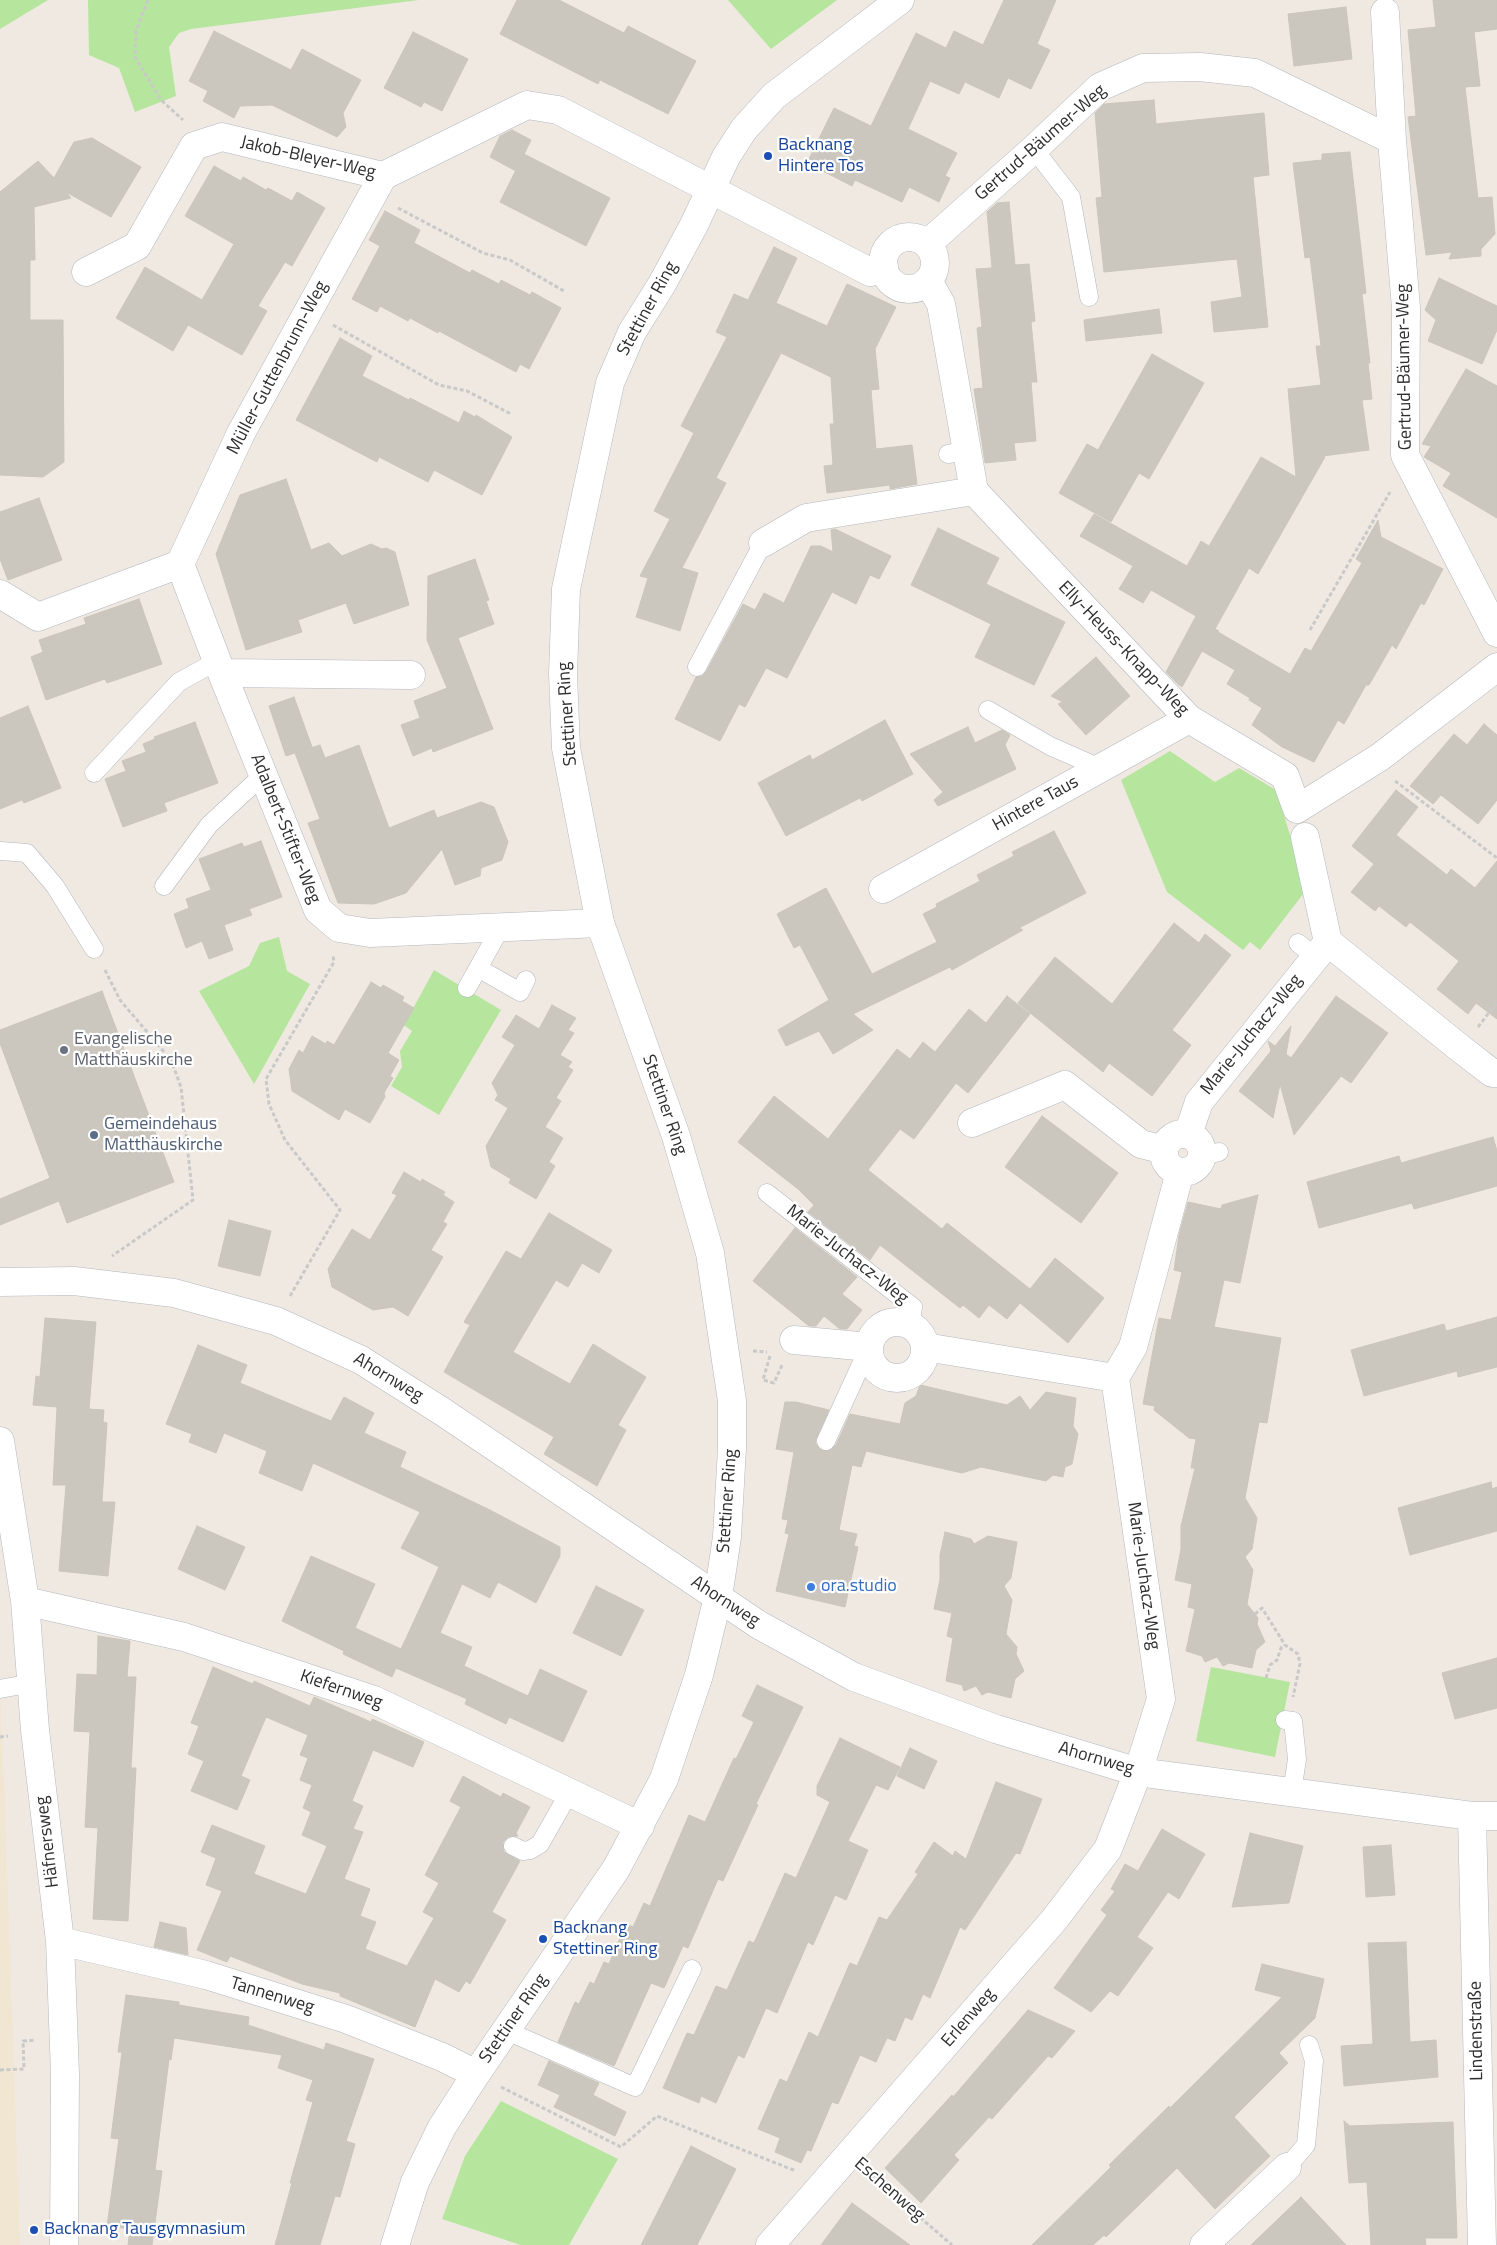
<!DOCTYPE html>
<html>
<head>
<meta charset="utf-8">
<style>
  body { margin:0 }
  canvas { display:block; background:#efe9e1 }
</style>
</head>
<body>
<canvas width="1497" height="2245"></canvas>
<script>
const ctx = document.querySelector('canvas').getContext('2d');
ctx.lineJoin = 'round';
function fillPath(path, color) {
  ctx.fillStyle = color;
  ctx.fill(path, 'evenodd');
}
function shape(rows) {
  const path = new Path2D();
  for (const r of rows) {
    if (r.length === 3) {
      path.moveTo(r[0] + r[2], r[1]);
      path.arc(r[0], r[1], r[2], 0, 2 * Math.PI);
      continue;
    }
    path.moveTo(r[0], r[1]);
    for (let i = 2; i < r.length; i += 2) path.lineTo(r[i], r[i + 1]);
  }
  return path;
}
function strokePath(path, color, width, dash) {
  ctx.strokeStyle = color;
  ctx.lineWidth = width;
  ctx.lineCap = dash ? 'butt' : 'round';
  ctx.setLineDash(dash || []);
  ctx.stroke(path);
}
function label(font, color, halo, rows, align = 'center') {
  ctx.font = font + ' "Titillium Web",sans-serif';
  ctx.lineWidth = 4.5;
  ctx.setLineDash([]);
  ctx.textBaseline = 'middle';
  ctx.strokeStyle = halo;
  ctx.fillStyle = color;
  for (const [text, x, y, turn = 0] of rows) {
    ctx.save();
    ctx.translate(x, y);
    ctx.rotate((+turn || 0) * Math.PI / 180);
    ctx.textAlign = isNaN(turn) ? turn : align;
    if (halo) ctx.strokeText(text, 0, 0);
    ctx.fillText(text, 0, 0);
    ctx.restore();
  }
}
const education = shape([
  [0,1690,4,1782,20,2245,0,2245]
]);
const green = shape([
  [0,0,48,0,0,29],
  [88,0,419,0,191,29,179,33,169,47,176,96,135,112,119,68,89,55],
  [728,0,837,0,771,49],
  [1170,751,1215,782,1239,768,1276,790,1307,889,1260,950,1250,942,1243,950,1167,892,1121,780],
  [279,937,287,971,310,984,254,1084,199,991,249,966,260,943],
  [434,970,501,1010,439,1115,391,1086,402,1067,400,1051,412,1031,404,1025],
  [1211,1667,1290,1682,1275,1757,1196,1741],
  [501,2101,618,2159,569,2245,521,2245,442,2219,465,2156]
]);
const building = shape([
  [517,0,559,0,624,33,628,26,696,61,668,114,600,80,598,84,500,34,517,0],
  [1004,0,1056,0,1037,44,1050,50,1031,89,1008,78,999,98,965,82,959,94,930,81,908,129,957,153,945,176,950,178,939,202,909,187,902,202,855,180,852,186,807,163,834,108,871,126,916,33,946,48,954,31,983,45,1004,0],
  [1433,0,1497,0,1497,29,1474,32,1480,86,1465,87,1478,198,1492,197,1495,234,1481,249,1481,256,1449,259,1452,252,1426,255,1408,117,1416,116,1408,30,1436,27,1433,0],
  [1346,7,1352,59,1294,66,1288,14,1346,7],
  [214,31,291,70,302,49,361,80,343,113,346,127,337,137,272,105,240,106,234,118,203,101,208,91,189,81,214,31],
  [413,32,468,59,442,111,424,102,421,107,384,88,413,32],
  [1154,100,1156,124,1264,113,1269,175,1253,177,1268,327,1214,332,1211,302,1242,297,1237,259,1104,272,1096,198,1102,197,1095,113,1104,104,1154,100],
  [512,130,531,140,516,171,490,157,500,136,512,130],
  [92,138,141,167,111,217,66,192,71,198,34,207,35,260,30,260,30,320,63,320,64,462,43,477,0,475,0,192,38,161,54,178,74,142,92,138],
  [1350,152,1366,293,1362,294,1370,363,1368,363,1372,399,1362,400,1369,450,1323,456,1325,457,1258,574,1249,568,1215,629,1219,631,1218,632,1290,674,1305,648,1311,651,1362,563,1356,559,1378,520,1381,537,1443,569,1424,605,1421,603,1396,649,1392,645,1369,685,1366,685,1344,724,1338,720,1314,762,1282,747,1252,725,1262,708,1249,700,1250,698,1227,684,1235,670,1202,651,1182,687,1178,684,1166,672,1196,616,1151,590,1143,603,1119,589,1133,566,1080,536,1094,514,1187,566,1201,541,1209,546,1261,457,1296,477,1288,389,1321,385,1316,346,1321,346,1310,257,1305,258,1293,163,1322,160,1322,154,1350,152],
  [524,154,610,198,586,246,500,202,524,154],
  [214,166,241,181,243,177,266,190,268,188,292,201,297,192,325,208,292,266,285,262,258,306,267,311,242,355,188,325,173,351,116,318,145,267,202,300,234,244,185,216,214,166],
  [1009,202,1015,265,1029,264,1035,321,1031,322,1037,382,1031,382,1036,441,1014,443,1016,460,985,463,974,389,983,388,977,328,982,327,976,269,992,268,987,212,997,203,1009,202],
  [385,211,420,230,414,243,470,273,472,270,499,284,501,280,530,295,532,292,561,308,529,369,520,364,516,372,439,331,438,333,410,318,408,321,380,306,377,312,352,299,380,246,369,240,385,211],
  [774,247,797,258,776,303,827,326,847,284,896,307,875,349,879,389,871,390,876,449,912,445,917,484,890,489,890,485,827,493,824,466,833,465,830,424,834,424,831,377,781,353,716,478,726,483,682,568,698,573,680,631,636,617,648,578,640,576,670,519,654,511,694,433,681,426,727,337,716,332,734,294,748,300,774,247],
  [1439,278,1497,306,1497,330,1482,364,1428,341,1436,320,1425,310,1439,278],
  [1159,309,1162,333,1086,341,1084,320,1159,309],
  [340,338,372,356,362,376,409,400,410,398,459,423,464,411,475,417,476,415,512,437,482,495,434,470,428,482,379,457,377,462,296,420,340,338],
  [1152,354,1204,383,1149,479,1139,473,1111,522,1059,493,1087,444,1098,450,1152,354],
  [1466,369,1497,386,1497,518,1443,486,1451,473,1424,457,1431,446,1422,444,1466,369],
  [286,479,311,550,329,543,342,556,371,544,382,549,386,548,395,552,409,605,354,624,346,603,298,620,302,632,246,650,216,554,240,495,286,479],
  [39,498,62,560,8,580,0,559,0,512,39,498],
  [938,528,999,558,986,584,1065,622,1034,685,975,657,991,624,911,585,938,528],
  [835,529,891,556,879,579,870,575,856,604,832,592,787,678,766,668,745,707,739,704,720,741,675,719,696,677,702,676,706,672,743,604,755,610,764,593,784,603,811,546,821,546,833,552,831,530,835,529],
  [475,559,489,600,486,601,494,624,458,638,493,729,433,752,432,748,413,756,401,725,420,718,414,701,447,688,427,640,428,576,475,559],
  [139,599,162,664,107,683,105,679,46,700,31,657,43,652,39,640,86,624,84,618,139,599],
  [1096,657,1130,696,1086,735,1058,704,1063,702,1051,696,1096,657],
  [294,697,312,747,286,756,269,706,294,697],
  [28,706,61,788,24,803,22,800,0,809,0,718,28,706],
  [885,720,913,774,862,801,860,798,786,836,758,783,810,755,812,760,885,720],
  [195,722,218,783,164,803,167,811,123,827,105,779,126,771,122,761,146,752,143,744,155,739,154,737,195,722],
  [1484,724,1497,735,1497,800,1478,824,1441,795,1433,804,1410,786,1454,734,1467,745,1484,724],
  [968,727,975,743,1002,730,1010,735,1005,745,1016,769,938,806,934,800,943,792,910,754,968,727],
  [320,745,325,758,359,745,389,828,434,810,437,818,481,802,494,807,508,842,502,860,481,868,480,876,455,885,442,849,406,893,374,904,338,903,308,823,320,819,295,753,320,745],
  [1396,790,1418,807,1396,835,1447,875,1451,869,1475,888,1497,861,1497,1019,1476,1003,1468,1014,1437,989,1459,961,1410,922,1406,927,1379,906,1375,911,1351,892,1374,864,1352,846,1396,790],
  [1054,831,1086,893,1019,928,1023,930,952,970,950,967,853,1014,873,1030,833,1054,819,1031,786,1046,778,1030,829,1000,800,945,794,948,777,914,826,888,872,974,937,942,923,914,937,907,936,904,980,881,977,875,1014,856,1012,852,1054,831],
  [261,841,282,897,249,909,252,915,224,925,233,950,209,959,202,941,186,948,174,914,189,908,186,899,211,890,199,859,242,843,244,847,261,841],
  [1174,923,1199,943,1205,934,1231,955,1172,1030,1191,1045,1152,1096,1109,1063,1103,1072,1018,1003,1055,957,1112,1004,1174,923],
  [371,982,381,988,383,985,404,997,402,1001,414,1008,388,1053,399,1060,390,1076,393,1078,384,1093,385,1097,370,1123,345,1109,339,1120,292,1091,289,1069,299,1050,303,1053,312,1036,326,1044,327,1041,334,1045,371,982],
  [102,991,174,1182,67,1223,59,1201,0,1225,0,1199,50,1178,0,1043,0,1030,102,991],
  [1007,996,1030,1014,968,1093,956,1083,914,1139,900,1129,868,1170,942,1229,947,1223,1030,1289,1055,1258,1104,1298,1068,1343,1020,1303,1007,1319,989,1305,979,1318,963,1305,960,1308,880,1245,870,1260,808,1212,814,1205,798,1189,738,1142,774,1096,828,1139,897,1049,910,1059,923,1042,935,1052,969,1009,986,1023,1007,996],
  [1336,996,1388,1033,1351,1083,1341,1076,1294,1135,1280,1084,1273,1118,1239,1091,1271,1051,1268,1041,1275,1046,1291,1026,1286,1054,1291,1058,1336,996],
  [552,1005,576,1018,568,1030,574,1033,560,1055,572,1062,568,1067,573,1070,556,1098,561,1101,545,1127,563,1138,549,1162,555,1166,536,1199,509,1183,511,1179,491,1167,486,1146,508,1108,495,1100,498,1095,492,1083,515,1045,502,1037,516,1015,539,1029,552,1005],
  [1042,1116,1118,1173,1081,1223,1005,1167,1042,1116],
  [1493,1137,1497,1151,1497,1186,1414,1209,1412,1203,1319,1228,1307,1182,1399,1156,1401,1163,1493,1137],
  [404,1172,421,1182,422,1179,445,1192,443,1195,454,1202,443,1222,447,1224,431,1250,443,1257,408,1316,393,1307,373,1310,332,1287,328,1269,352,1229,370,1240,397,1195,392,1193,404,1172],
  [1258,1195,1240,1283,1224,1280,1214,1327,1281,1338,1267,1423,1259,1422,1245,1498,1257,1518,1252,1549,1245,1557,1253,1570,1247,1604,1258,1618,1257,1624,1265,1642,1256,1650,1252,1668,1229,1663,1223,1666,1217,1657,1205,1662,1202,1656,1186,1651,1195,1609,1188,1607,1192,1584,1175,1580,1181,1549,1181,1526,1195,1468,1191,1468,1196,1439,1189,1438,1154,1410,1155,1406,1143,1404,1159,1318,1171,1320,1182,1272,1174,1270,1179,1235,1188,1202,1221,1209,1222,1205,1258,1195],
  [549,1213,612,1250,599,1273,582,1263,568,1287,556,1280,513,1352,570,1384,593,1344,646,1377,618,1425,626,1430,597,1486,544,1454,554,1437,444,1372,470,1325,464,1322,506,1251,521,1259,549,1213],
  [229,1220,271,1231,260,1276,218,1266,229,1220],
  [795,1228,857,1277,842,1294,862,1310,847,1329,840,1329,824,1316,816,1326,809,1326,753,1281,795,1228],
  [1497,1317,1497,1367,1458,1377,1457,1371,1364,1396,1351,1350,1444,1324,1446,1331,1497,1317],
  [45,1318,96,1322,89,1409,104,1410,103,1422,107,1423,102,1502,115,1502,108,1576,59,1571,66,1485,53,1485,57,1407,33,1405,36,1376,40,1377,45,1318],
  [198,1345,247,1365,240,1383,331,1421,344,1397,374,1413,364,1433,406,1452,400,1467,488,1509,560,1547,560,1556,536,1603,498,1582,490,1598,462,1584,440,1633,472,1647,464,1666,528,1696,540,1669,587,1691,563,1742,509,1717,506,1724,465,1704,467,1699,396,1668,392,1677,343,1654,344,1651,282,1621,311,1556,375,1584,355,1628,401,1649,439,1567,401,1548,420,1512,313,1463,302,1491,259,1473,267,1451,224,1433,216,1453,189,1442,192,1434,166,1424,198,1345],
  [920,1385,1007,1405,1020,1396,1030,1410,1046,1392,1076,1398,1073,1426,1078,1434,1072,1464,1065,1467,1063,1477,1053,1475,1046,1481,981,1467,962,1473,866,1451,861,1467,852,1465,839,1530,857,1534,854,1546,858,1547,845,1607,776,1591,789,1534,785,1533,788,1520,782,1519,794,1452,776,1449,785,1402,796,1402,829,1410,815,1442,821,1450,827,1451,836,1445,850,1414,900,1424,905,1403,916,1396,920,1385],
  [1491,1482,1492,1489,1497,1487,1497,1531,1410,1555,1398,1508,1491,1482],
  [197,1526,245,1547,225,1590,178,1569,197,1526],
  [945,1532,971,1539,974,1544,988,1536,1017,1542,1011,1578,1004,1586,1012,1600,1006,1634,1017,1647,1016,1654,1024,1671,1015,1679,1011,1698,988,1692,982,1695,976,1686,964,1691,962,1685,946,1681,953,1638,947,1636,952,1613,934,1609,940,1579,940,1555,945,1532],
  [596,1586,644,1610,621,1656,573,1633,596,1586],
  [98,1636,130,1641,127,1677,136,1677,131,1768,136,1768,128,1921,93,1919,98,1828,85,1827,90,1732,74,1731,77,1674,97,1675,98,1636],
  [1497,1658,1497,1708,1455,1719,1442,1673,1497,1658],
  [213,1667,253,1684,254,1681,310,1706,314,1697,371,1722,372,1719,424,1742,413,1767,373,1750,352,1801,363,1806,353,1829,363,1832,344,1879,370,1889,360,1916,376,1922,365,1949,407,1966,434,1918,423,1912,439,1883,425,1875,461,1807,450,1801,463,1776,501,1797,503,1793,530,1807,516,1833,518,1836,508,1837,503,1842,504,1852,520,1861,492,1912,506,1920,470,1984,466,1981,459,1992,435,1979,415,2027,340,1996,340,1993,302,1984,230,1956,227,1962,197,1950,222,1891,206,1885,216,1858,201,1852,212,1825,265,1846,254,1874,306,1894,327,1846,302,1835,311,1812,303,1808,312,1785,300,1780,308,1758,300,1755,308,1735,266,1717,241,1776,250,1780,237,1810,191,1791,204,1761,188,1754,199,1726,191,1723,213,1667],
  [757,1685,803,1707,756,1804,758,1805,723,1881,718,1879,688,1948,683,1946,664,1988,651,1983,614,2066,558,2042,575,2002,579,2004,590,1982,594,1984,604,1962,609,1964,626,1924,633,1927,644,1903,650,1906,689,1815,705,1822,734,1758,736,1759,754,1722,742,1716,757,1685],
  [840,1738,900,1767,888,1790,876,1785,848,1841,868,1850,846,1900,835,1895,813,1945,808,1942,777,2013,766,2008,744,2058,738,2055,716,2103,701,2096,699,2103,663,2088,687,2033,694,2035,716,1986,727,1990,749,1941,754,1943,785,1873,796,1878,830,1802,817,1795,817,1786,840,1738],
  [910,1748,937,1761,924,1789,897,1776,910,1748],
  [996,1782,1042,1799,1020,1854,1016,1853,965,1930,960,1927,930,1998,923,1994,912,2020,905,2017,895,2041,887,2038,876,2062,860,2055,838,2104,832,2102,811,2151,807,2150,801,2163,775,2152,780,2138,758,2129,780,2079,787,2082,809,2032,818,2037,850,1963,857,1966,879,1917,887,1920,918,1874,915,1872,934,1842,953,1856,955,1851,966,1859,996,1782],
  [1162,1829,1205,1854,1179,1899,1168,1892,1137,1937,1153,1948,1118,1996,1110,1991,1091,2012,1054,1988,1107,1915,1101,1910,1115,1891,1111,1889,1125,1864,1138,1871,1162,1829],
  [1250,1833,1303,1846,1289,1903,1232,1907,1250,1833],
  [1391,1845,1395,1895,1366,1897,1363,1847,1391,1845],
  [160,1922,186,1928,188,1955,154,1947,160,1922],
  [1406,1942,1410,2042,1436,2040,1438,2077,1344,2086,1341,2046,1373,2044,1368,1943,1406,1942],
  [1262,1964,1324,1979,1315,2018,1279,2053,1288,2063,1234,2117,1270,2156,1215,2209,1177,2168,1106,2237,1104,2235,1093,2245,1032,2245,1111,2167,1109,2165,1169,2106,1170,2108,1282,1997,1255,1990,1262,1964],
  [126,1995,179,2002,179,2005,249,2017,248,2025,324,2050,326,2043,374,2059,346,2141,355,2144,340,2197,335,2196,320,2245,275,2245,292,2183,290,2183,313,2102,306,2100,313,2080,278,2068,282,2055,174,2038,171,2060,169,2059,155,2170,162,2171,152,2245,128,2245,130,2229,107,2226,119,2139,111,2138,122,2052,118,2052,126,1995],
  [1028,2010,1075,2031,1052,2058,1048,2056,992,2119,989,2117,954,2155,959,2160,921,2203,885,2168,952,2095,953,2097,1028,2010],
  [549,2061,599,2083,593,2095,626,2112,615,2136,554,2107,560,2095,538,2085,549,2061],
  [1344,2121,1350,2126,1453,2122,1457,2238,1425,2238,1426,2245,1371,2245,1367,2182,1349,2183,1344,2121],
  [691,2146,736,2169,697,2245,641,2245,691,2146],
  [1301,2197,1346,2245,1251,2245,1301,2197],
  [852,2203,910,2245,821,2245,852,2203]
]);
const path = shape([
  [148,0,136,31,135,57,161,100,183,120],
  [398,208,483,253,510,260,564,291],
  [333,325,439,385,467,391,511,414],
  [1310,630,1390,492],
  [1395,781,1497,858],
  [105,970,120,1000,171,1060,181,1087,193,1200,112,1256],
  [1478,1027,1497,1002],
  [290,1296,340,1210,285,1140,269,1104,266,1079,334,962,333,956],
  [753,1351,767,1352],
  [770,1356,763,1380,774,1383,782,1365],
  [1255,1614,1262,1608,1285,1645,1298,1654,1300,1664,1293,1697],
  [1266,1678,1270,1665,1277,1660,1281,1648,1285,1645],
  [0,1737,8,1736],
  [0,2070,24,2069,23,2041,36,2040],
  [501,2087,621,2147,657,2116,796,2171],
  [871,2175,952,2245]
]);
const service = shape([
  [1034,149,1071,197,1089,297],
  [948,454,967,451],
  [697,667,763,543],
  [988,710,1050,746,1100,768],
  [94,773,179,682,217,661],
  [0,851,27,853,55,886,94,949],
  [164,886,209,825,263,775],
  [1298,943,1315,957],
  [478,968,520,992,526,980],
  [467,988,501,927],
  [1202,1156,1219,1152],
  [767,1193,913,1307,910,1325],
  [826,1441,869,1347],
  [0,1689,33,1683],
  [1285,1720,1293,1721,1297,1759,1292,1792],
  [513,1846,523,1851,530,1850,540,1844,569,1793],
  [507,2031,635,2087,692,1969],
  [1287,2167,1306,2145,1314,2061,1309,2045]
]);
const minor = shape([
  [1385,12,1392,140],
  [909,263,26],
  [927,244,1034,149,1100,87,1143,68,1200,67,1255,73,1392,140,1406,308,1405,455,1497,633],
  [86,272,137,246,194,146,222,137,383,176,527,105,558,110,870,272,884,267],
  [928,281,941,304,974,491,1189,719,1285,776,1297,809,1380,757,1497,667],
  [763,543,806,518,974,491],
  [180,564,241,433,383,176],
  [0,594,38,617,180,564,217,661,318,910,339,928,370,933,600,923],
  [222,673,411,675],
  [1305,837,1328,942],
  [883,889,1189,719],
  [972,1123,1065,1085,1141,1144,1164,1150],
  [1183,1153,19],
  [1188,1134,1199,1102,1328,942,1461,1049,1492,1073,1497,1073],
  [0,1282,74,1281,174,1293,276,1321,361,1360,443,1412,759,1625,854,1677,996,1729,1138,1772,1472,1816,1497,1816],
  [897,1350,28],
  [794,1340,869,1347],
  [925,1347,1115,1378],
  [0,1441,25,1601,35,1730,60,1941,65,2074,64,2245],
  [25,1601,184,1637,374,1700,640,1826],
  [1472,1816,1482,2245],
  [60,1941,206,1975,346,2019,442,2057,476,2074],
  [770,2245,1054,1920,1108,1849,1138,1772,1161,1699,1115,1378,1133,1347,1180,1172],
  [1204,2245,1287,2167]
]);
const tertiary = shape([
  [395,2245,415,2182,442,2127,476,2074,616,1869,664,1779,699,1675,718,1597,727,1537,732,1448,732,1401,710,1253,676,1136,600,923,566,748,563,674,566,589,610,383,632,332,662,284,694,225,726,157,744,129,774,96,900,0]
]);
const markers = [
  [768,156,5,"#1a4fb4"],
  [64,1050,5,"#6b7280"],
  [94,1135,5,"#5c6f8a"],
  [811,1587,5,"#3f7fe0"],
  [543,1939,5,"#1a4fb4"],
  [34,2230,5,"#1a4fb4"]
];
const streetNames = [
  ["Gertrud-Bäumer-Weg",1041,143,-41],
  ["Jakob-Bleyer-Weg",308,158,13],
  ["Stettiner Ring",648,309,-61],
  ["Gertrud-Bäumer-Weg",1405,367,-91],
  ["Müller-Guttenbrunn-Weg",278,368,-62],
  ["Elly-Heuss-Knapp-Weg",1123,649,46],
  ["Stettiner Ring",568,714,-94],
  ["Hintere Taus",1036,804,-29],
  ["Adalbert-Stifter-Weg",285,829,68],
  ["Marie-Juchacz-Weg",1252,1035,-51],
  ["Stettiner Ring",664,1105,71],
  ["Marie-Juchacz-Weg",847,1255,38],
  ["Ahornweg",388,1378,31],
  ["Stettiner Ring",728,1501,-86],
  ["Marie-Juchacz-Weg",1143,1576,82],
  ["Ahornweg",725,1602,33],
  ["Kiefernweg",341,1690,19],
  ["Ahornweg",1096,1759,16],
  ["Häfnersweg",48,1842,-97],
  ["Tannenweg",272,1996,17],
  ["Erlenweg",969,2018,-49],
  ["Stettiner Ring",514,2019,-55],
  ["Lindenstraße",1477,2031,-91],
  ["Eschenweg",889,2190,41]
];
const transitNames = [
  ["Backnang",778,146],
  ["Hintere Tos",778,167],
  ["Backnang",553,1929],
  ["Stettiner Ring",553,1950],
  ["Backnang Tausgymnasium",44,2230]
];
const worshipNames = [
  ["Evangelische",74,1040],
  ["Matthäuskirche",74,1061]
];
const serviceNames = [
  ["Gemeindehaus",104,1125],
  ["Matthäuskirche",104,1146]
];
const shopNames = [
  ["ora.studio",821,1587]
];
fillPath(education, '#f0e6d1');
fillPath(green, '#b6e59e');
fillPath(building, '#cbc7bf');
strokePath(building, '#cbc5ba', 1);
strokePath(service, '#b4b7c1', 19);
strokePath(minor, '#b4b7c1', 29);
strokePath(tertiary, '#b4b7c1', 29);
strokePath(path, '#c9c9c9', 3, [4, 2.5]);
strokePath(service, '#fff', 18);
strokePath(minor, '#fff', 28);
strokePath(tertiary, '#fff', 28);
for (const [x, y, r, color] of markers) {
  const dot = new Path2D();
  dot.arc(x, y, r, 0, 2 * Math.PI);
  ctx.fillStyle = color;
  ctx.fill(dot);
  strokePath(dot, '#fff', 2);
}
label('18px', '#2e2e2e', '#fff', streetNames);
label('18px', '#164399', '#fff', transitNames, 'left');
label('18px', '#5b616d', '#fff', worshipNames, 'left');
label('18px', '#4e5e75', '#fff', serviceNames, 'left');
label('18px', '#366cbe', '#fff', shopNames, 'left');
</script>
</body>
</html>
